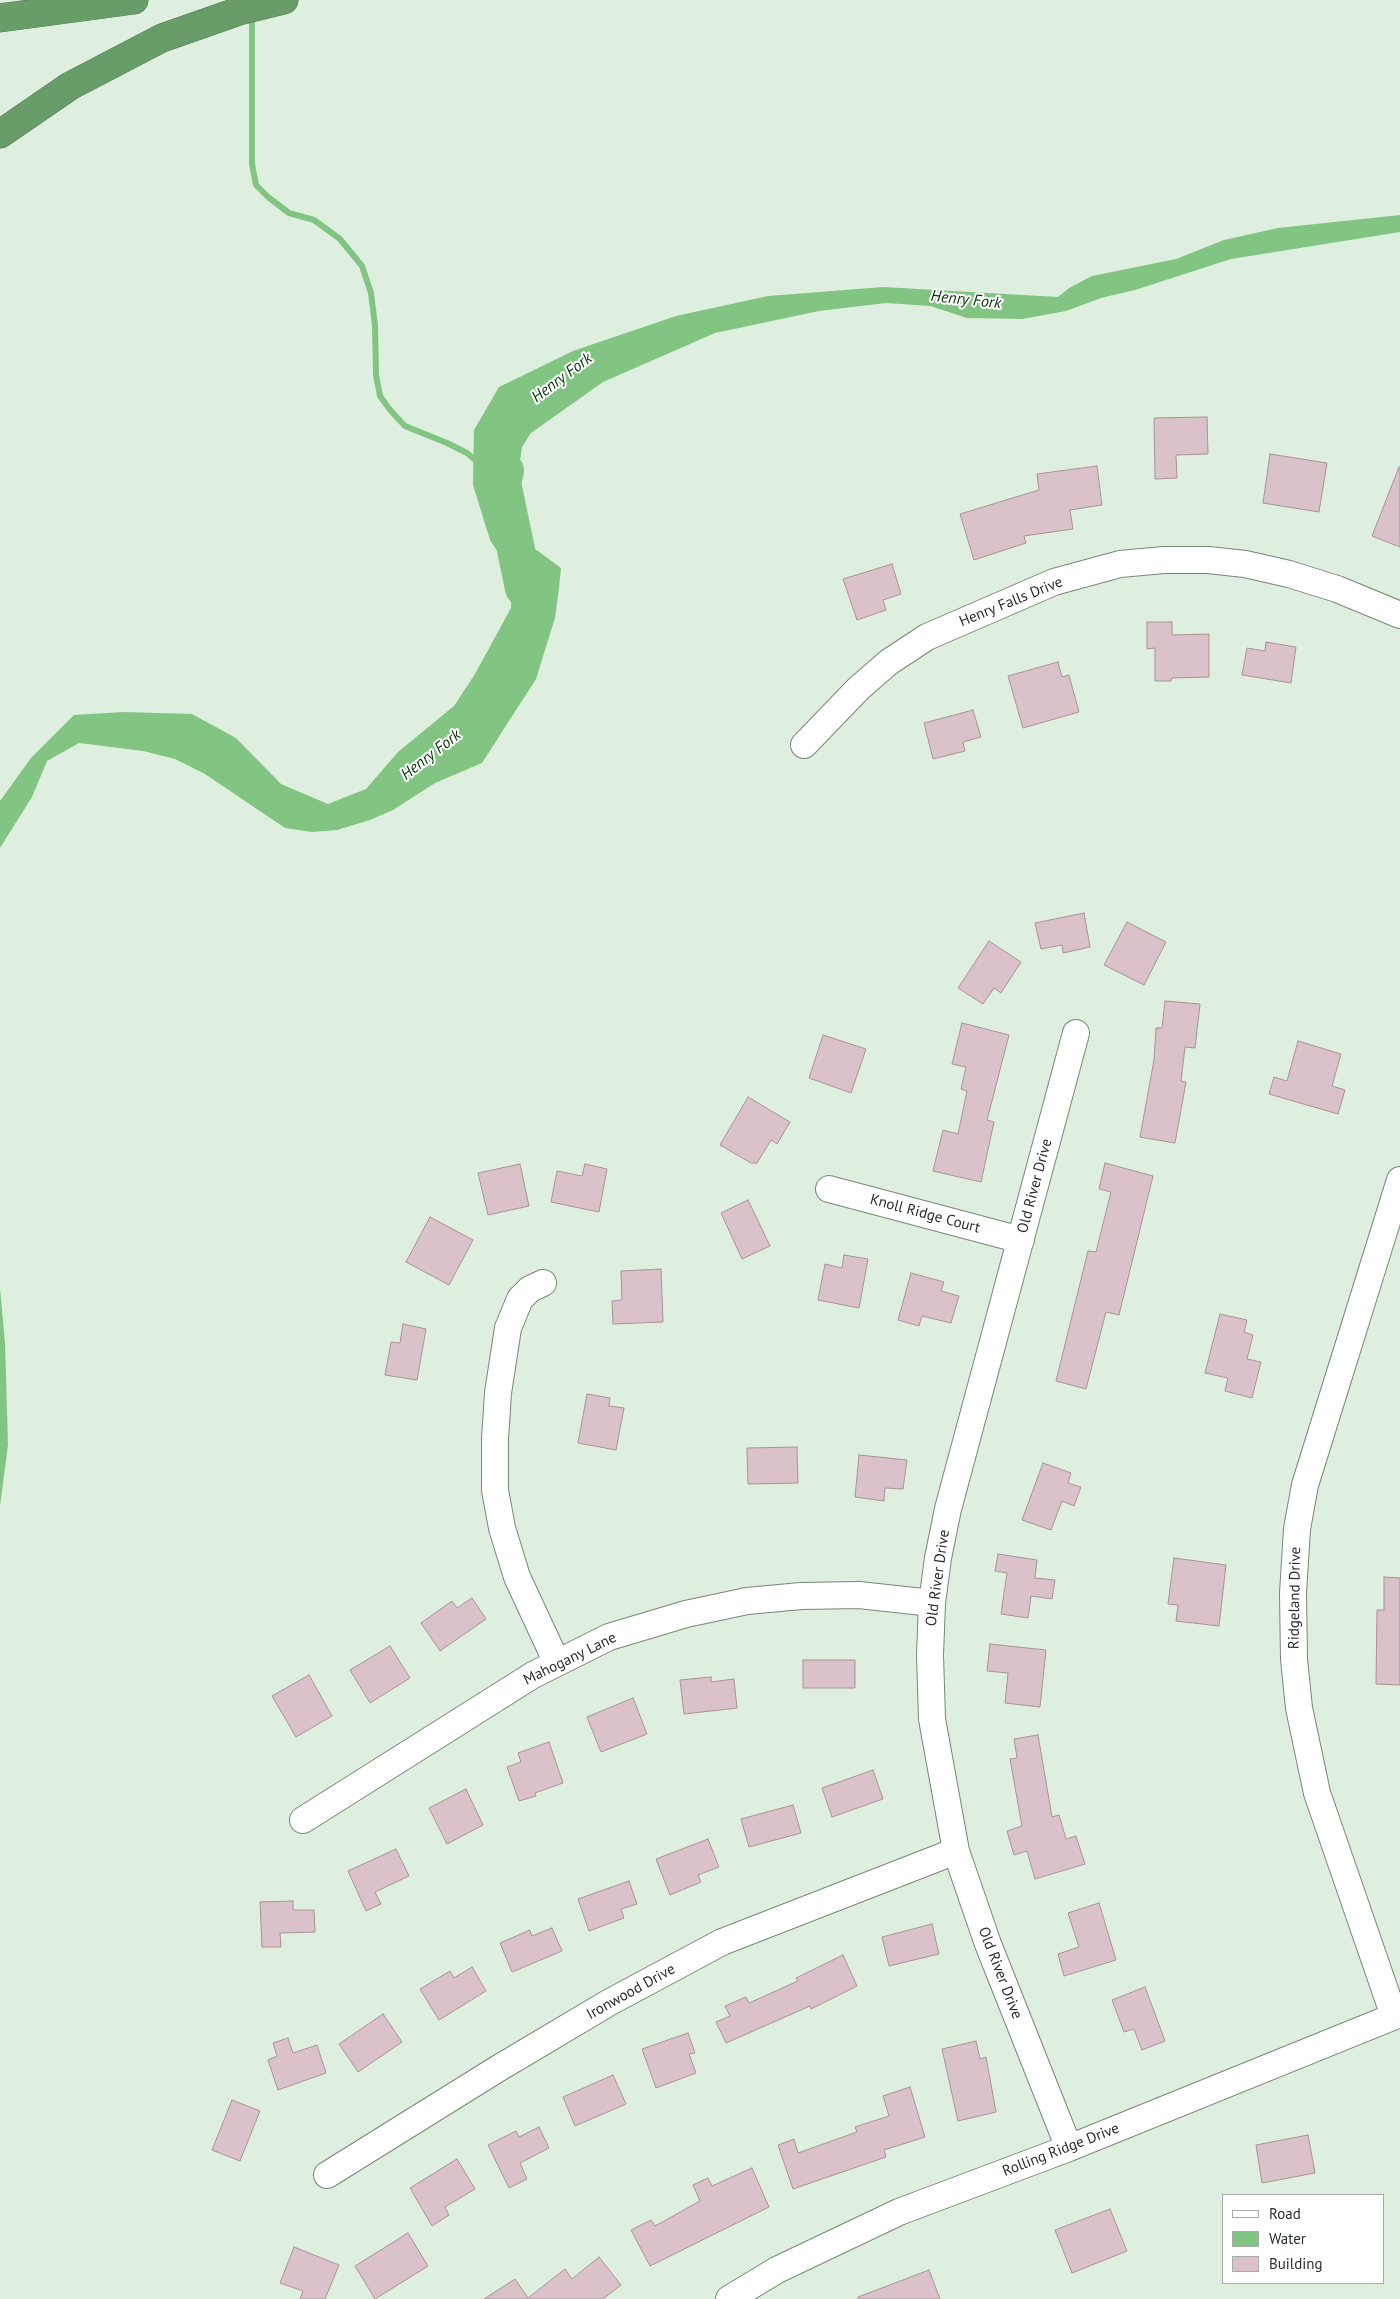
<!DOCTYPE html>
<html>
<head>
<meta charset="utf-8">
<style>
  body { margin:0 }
  #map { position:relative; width:1400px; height:2299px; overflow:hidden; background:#dfefdf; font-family:"PT Sans",sans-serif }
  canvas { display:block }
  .legend { position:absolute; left:1222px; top:2194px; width:162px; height:90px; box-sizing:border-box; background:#fff; border:1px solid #a9aba9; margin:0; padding:6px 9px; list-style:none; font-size:15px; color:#282e28 }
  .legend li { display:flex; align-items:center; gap:10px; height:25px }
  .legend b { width:25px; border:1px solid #a9aba9 }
</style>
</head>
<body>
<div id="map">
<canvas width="1400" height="2299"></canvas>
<ul class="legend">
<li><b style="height:6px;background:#fff"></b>Road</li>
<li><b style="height:14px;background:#82c482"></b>Water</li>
<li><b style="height:14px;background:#dac2c8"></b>Building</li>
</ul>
</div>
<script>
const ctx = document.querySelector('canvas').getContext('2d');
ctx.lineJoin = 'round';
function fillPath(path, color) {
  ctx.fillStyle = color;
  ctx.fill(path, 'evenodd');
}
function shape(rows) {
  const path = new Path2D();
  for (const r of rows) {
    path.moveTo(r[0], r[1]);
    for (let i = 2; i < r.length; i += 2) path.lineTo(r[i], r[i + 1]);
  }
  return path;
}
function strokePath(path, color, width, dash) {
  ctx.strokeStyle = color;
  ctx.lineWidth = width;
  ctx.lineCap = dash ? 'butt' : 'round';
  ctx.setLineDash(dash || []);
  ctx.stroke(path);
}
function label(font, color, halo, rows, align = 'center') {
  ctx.font = font + ' "PT Sans",sans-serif';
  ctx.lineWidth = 4;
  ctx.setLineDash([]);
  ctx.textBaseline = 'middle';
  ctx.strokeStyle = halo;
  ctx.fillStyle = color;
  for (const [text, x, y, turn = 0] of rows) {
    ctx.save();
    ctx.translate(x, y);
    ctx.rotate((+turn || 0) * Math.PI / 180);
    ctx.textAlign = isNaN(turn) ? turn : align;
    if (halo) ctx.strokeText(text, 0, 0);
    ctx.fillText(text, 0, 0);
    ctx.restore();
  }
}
const water = shape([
  [1400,215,1400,232,1231,259,1135,290,1101,298,1066,311,1022,319,967,318,930,306,886,303,819,311,715,333,603,382,531,433,522,447,517,482,510,513,510,537,538,551,561,568,559,588,555,618,536,679,482,763,435,783,393,810,370,820,337,830,312,832,285,828,205,774,175,759,143,751,79,743,47,761,32,797,0,848,0,801,31,758,74,715,124,712,192,714,236,738,281,784,328,804,366,789,398,752,454,706,475,674,511,608,512,573,490,540,473,485,474,430,499,387,573,351,676,316,768,296,883,287,1058,297,1069,288,1092,276,1176,259,1224,240,1278,228],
  [0,1288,5,1343,8,1445,0,1506]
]);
const stream = shape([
  [252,14,252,164,256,185,268,197,289,213,314,220,340,239,362,266,371,293,375,325,376,375,380,396,391,411,405,426,447,443,467,453,480,464]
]);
const river = shape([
  [505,471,502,483,524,588]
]);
const building = shape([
  [1207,417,1208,454,1176,455,1177,478,1155,479,1154,418,1207,417],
  [1270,454,1327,463,1319,512,1263,503,1270,454],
  [1097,466,1102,505,1070,510,1073,529,1024,536,1026,543,974,560,960,514,1039,490,1037,474,1097,466],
  [1399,467,1400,467,1400,547,1372,536,1399,467],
  [892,564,901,594,883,600,886,610,857,620,843,579,892,564],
  [1147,622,1172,622,1172,635,1209,634,1209,677,1172,678,1171,681,1155,681,1155,648,1147,649,1147,622],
  [1266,642,1296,647,1291,683,1242,675,1247,648,1265,651,1266,642],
  [1058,662,1062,677,1069,675,1079,712,1023,728,1008,676,1058,662],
  [973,710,981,737,963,742,965,751,933,759,924,723,973,710],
  [1084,913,1090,947,1063,953,1062,945,1041,949,1035,923,1084,913],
  [1127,922,1166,942,1144,985,1104,965,1127,922],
  [989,941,1021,962,1001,993,994,988,983,1004,958,988,989,941],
  [1165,1001,1200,1004,1195,1048,1185,1047,1181,1081,1186,1082,1175,1143,1140,1137,1154,1060,1156,1028,1162,1028,1165,1001],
  [962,1023,1009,1035,987,1120,994,1122,981,1182,933,1171,943,1130,958,1134,967,1091,961,1089,966,1067,952,1064,962,1023],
  [823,1035,866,1049,851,1093,809,1078,823,1035],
  [1298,1041,1341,1054,1332,1086,1345,1090,1338,1114,1269,1094,1274,1077,1287,1081,1298,1041],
  [748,1097,790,1122,777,1144,771,1140,757,1163,751,1163,720,1145,748,1097],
  [1105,1163,1153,1176,1119,1315,1106,1312,1086,1389,1056,1381,1088,1251,1096,1252,1111,1192,1099,1189,1105,1163],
  [520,1164,529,1206,488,1215,478,1173,520,1164],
  [585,1164,607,1169,599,1212,551,1202,557,1171,582,1176,585,1164],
  [748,1200,770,1246,742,1259,721,1213,748,1200],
  [430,1217,473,1240,449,1285,406,1262,430,1217],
  [844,1255,868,1259,859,1308,818,1300,825,1264,842,1268,844,1255],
  [661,1269,663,1322,613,1324,612,1301,622,1300,621,1271,661,1269],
  [911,1273,944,1282,941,1291,959,1296,951,1323,922,1316,919,1326,898,1320,911,1273],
  [1220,1314,1247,1320,1244,1332,1253,1335,1247,1359,1261,1362,1252,1398,1225,1391,1228,1378,1205,1373,1220,1314],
  [403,1324,426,1329,417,1380,385,1375,391,1342,400,1343,403,1324],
  [587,1394,610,1398,609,1406,624,1408,616,1450,578,1443,587,1394],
  [797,1447,798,1483,748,1484,747,1448,797,1447],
  [859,1455,907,1460,903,1489,885,1488,884,1501,855,1497,859,1455],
  [1043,1463,1071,1473,1068,1483,1081,1487,1074,1506,1062,1501,1051,1530,1022,1520,1043,1463],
  [998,1554,1037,1560,1035,1578,1055,1580,1052,1599,1031,1596,1028,1618,1001,1614,1007,1573,995,1571,998,1554],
  [1174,1558,1226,1565,1219,1626,1176,1621,1178,1605,1168,1604,1174,1558],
  [1384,1577,1400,1578,1400,1685,1376,1684,1377,1610,1384,1610,1384,1577],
  [472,1598,486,1619,440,1651,421,1623,452,1601,457,1608,472,1598],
  [990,1644,1046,1650,1040,1707,1005,1703,1008,1673,987,1671,990,1644],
  [390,1646,410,1678,370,1703,350,1670,390,1646],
  [803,1660,855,1660,855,1688,803,1688,803,1660],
  [309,1675,332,1716,296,1737,272,1696,309,1675],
  [711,1677,711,1682,734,1679,737,1708,684,1714,680,1680,711,1677],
  [633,1698,647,1734,601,1752,587,1717,633,1698],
  [1038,1735,1052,1817,1059,1815,1066,1839,1076,1836,1085,1864,1035,1879,1027,1851,1014,1855,1007,1831,1022,1826,1010,1759,1017,1758,1014,1739,1038,1735],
  [549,1742,563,1783,535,1793,536,1796,519,1801,507,1767,521,1762,518,1753,549,1742],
  [873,1770,883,1799,832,1817,822,1788,873,1770],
  [466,1789,483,1825,447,1844,429,1808,466,1789],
  [793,1805,801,1833,749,1847,741,1819,793,1805],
  [708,1839,719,1867,698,1875,701,1882,670,1895,656,1859,708,1839],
  [396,1849,409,1876,375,1892,381,1904,366,1911,348,1871,396,1849],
  [629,1881,637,1904,621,1909,624,1918,589,1931,578,1899,629,1881],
  [293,1901,293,1910,314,1910,315,1932,280,1933,281,1947,262,1947,260,1902,293,1901],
  [1099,1903,1116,1960,1064,1976,1058,1954,1079,1947,1068,1913,1099,1903],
  [932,1924,939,1954,889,1966,882,1937,932,1924],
  [552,1928,562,1951,512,1972,500,1943,530,1930,532,1936,552,1928],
  [843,1955,857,1986,811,2009,810,2006,726,2043,716,2022,730,2016,725,2006,746,1997,749,2003,798,1981,796,1978,843,1955],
  [472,1967,486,1991,439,2020,420,1989,450,1971,454,1978,472,1967],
  [1145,1987,1165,2041,1142,2050,1134,2029,1124,2032,1112,2000,1145,1987],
  [383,2014,402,2042,358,2072,339,2044,383,2014],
  [688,2033,695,2053,689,2054,696,2073,656,2088,642,2049,688,2033],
  [288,2038,293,2053,317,2045,326,2073,278,2090,268,2060,277,2056,273,2043,288,2038],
  [976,2041,980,2059,986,2057,996,2112,958,2121,942,2049,976,2041],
  [613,2075,626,2104,575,2126,563,2097,613,2075],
  [910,2087,925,2137,884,2150,886,2157,793,2189,778,2145,794,2139,798,2153,857,2132,855,2127,889,2116,883,2096,910,2087],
  [232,2100,260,2111,240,2161,212,2150,232,2100],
  [539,2127,549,2148,520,2163,527,2179,509,2188,488,2145,516,2131,519,2137,539,2127],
  [1308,2135,1315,2173,1262,2183,1256,2145,1308,2135],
  [457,2159,475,2189,445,2207,449,2215,432,2226,410,2188,457,2159],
  [752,2168,769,2207,650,2266,631,2230,651,2220,655,2226,700,2201,693,2185,708,2178,712,2186,752,2168],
  [1110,2209,1127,2251,1072,2273,1055,2230,1110,2209],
  [408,2233,428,2266,375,2299,355,2266,408,2233],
  [294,2247,339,2265,325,2299,300,2299,303,2291,280,2283,294,2247],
  [599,2257,621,2285,603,2299,484,2299,515,2279,528,2298,565,2269,572,2279,599,2257],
  [929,2270,940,2299,858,2299,858,2297,929,2270]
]);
const minor = shape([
  [804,745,859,688,889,662,927,637,1054,582,1120,564,1164,560,1208,560,1245,564,1289,574,1337,589,1400,615],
  [829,1189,1021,1240],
  [543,1283,530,1289,520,1299,508,1328,498,1393,495,1439,495,1490,502,1528,517,1577,557,1663],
  [303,1820,533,1675,609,1637,686,1614,747,1601,801,1596,859,1595,932,1603],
  [1394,2016,1317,1793,1299,1708,1294,1659,1293,1593,1297,1529,1305,1485,1400,1180],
  [1069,2148,988,1944,956,1851,932,1719,930,1655,932,1603,938,1558,948,1509,1076,1033],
  [327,2175,499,2068,610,2002,722,1942,956,1851],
  [729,2299,777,2270,899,2212,1069,2148,1400,2014]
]);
const highway = shape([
  [0,18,134,0],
  [0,134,70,86,162,38,239,11,284,0]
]);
const streetNames = [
  ["Henry Falls Drive",1011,602,-22],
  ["Old River Drive",1035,1186,-75],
  ["Knoll Ridge Court",925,1214,15],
  ["Old River Drive",938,1578,-82],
  ["Ridgeland Drive",1295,1598,-89],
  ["Mahogany Lane",570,1659,-26],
  ["Old River Drive",1000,1973,69],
  ["Ironwood Drive",631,1992,-29],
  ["Rolling Ridge Drive",1061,2150,-21]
];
const waterNames = [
  ["Henry Fork",966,300,6],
  ["Henry Fork",562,378,-37],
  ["Henry Fork",431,755,-38]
];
fillPath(water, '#82c482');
strokePath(stream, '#82c482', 6);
strokePath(river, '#82c482', 38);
fillPath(building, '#dac2c8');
strokePath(building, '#a89298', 1);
strokePath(minor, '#788778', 28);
strokePath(highway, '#527652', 29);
strokePath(minor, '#fff', 26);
strokePath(highway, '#689c68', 28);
label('15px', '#282e28', '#fff', streetNames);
label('italic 16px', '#033308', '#fff', waterNames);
</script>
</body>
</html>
